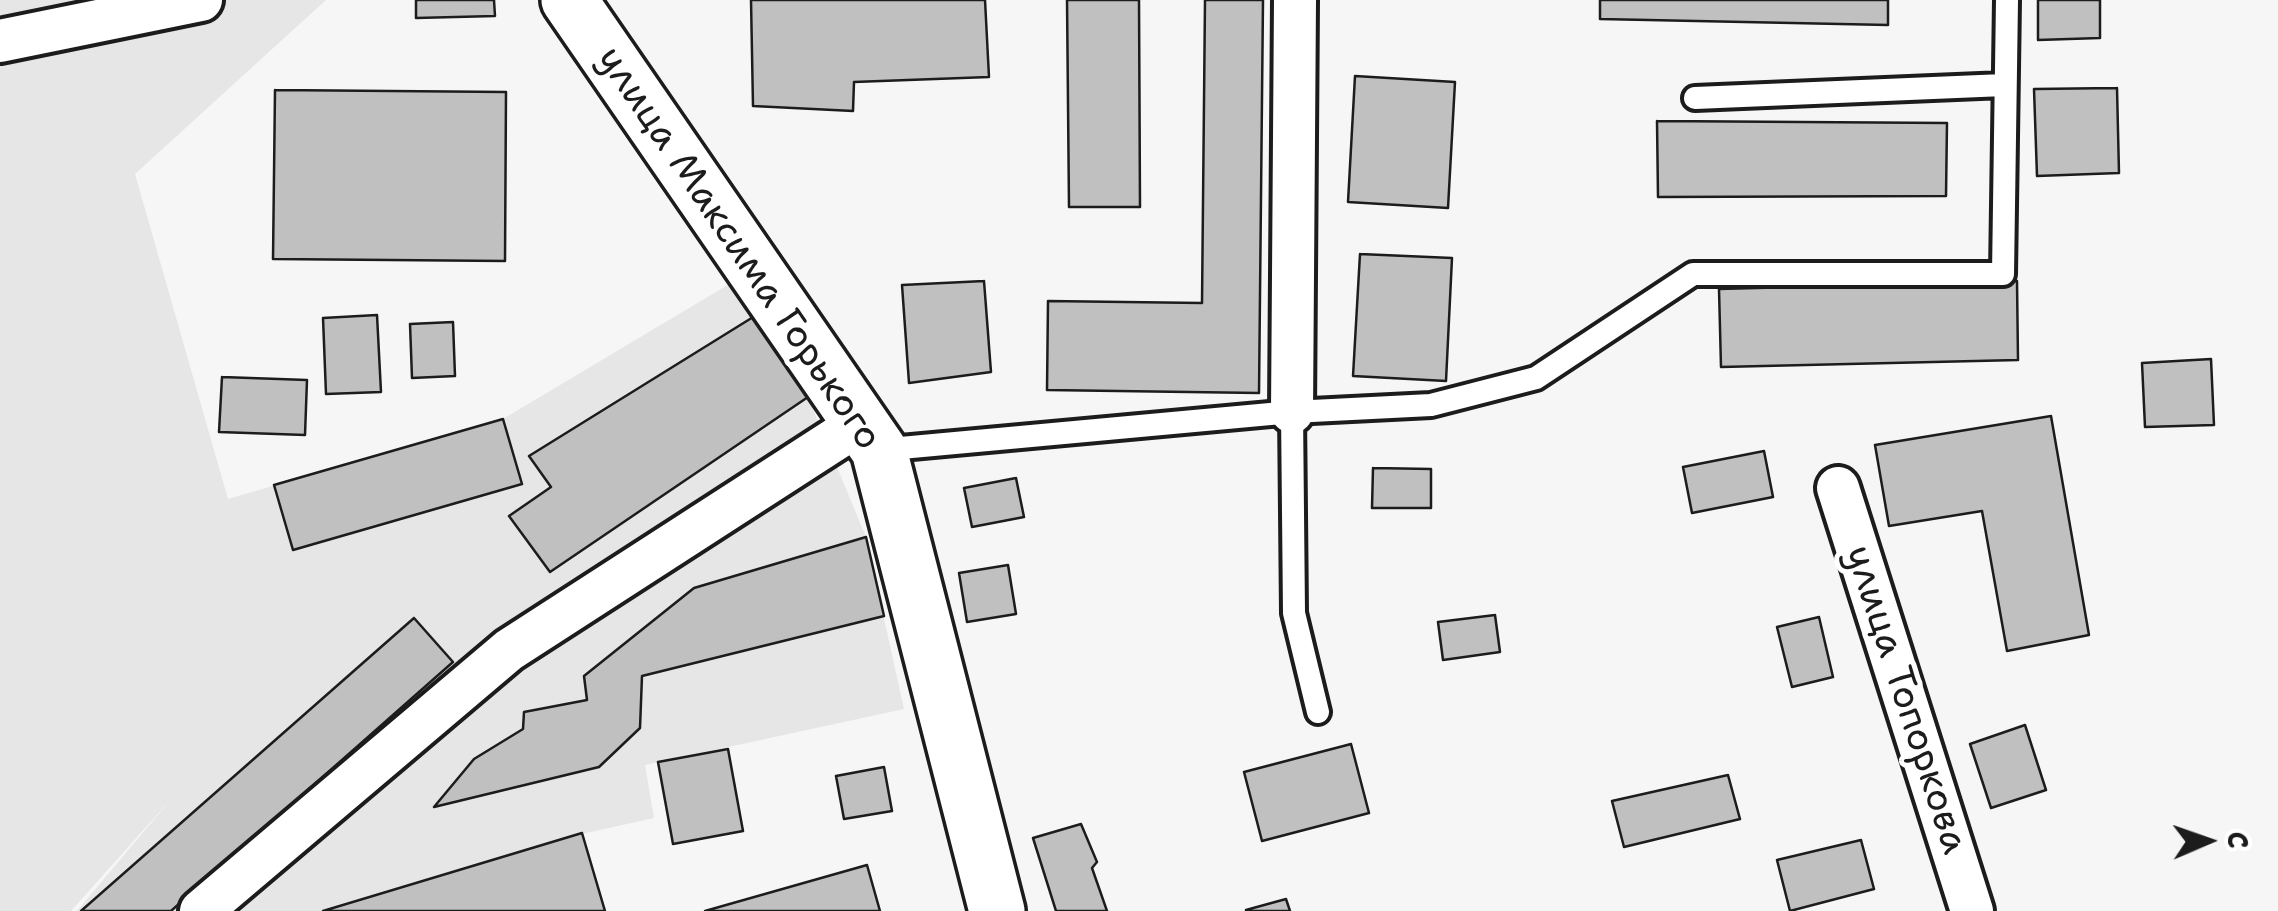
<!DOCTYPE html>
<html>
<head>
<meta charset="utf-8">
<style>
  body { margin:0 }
  #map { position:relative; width:2278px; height:911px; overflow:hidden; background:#f6f6f6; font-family:"Shantell Sans",sans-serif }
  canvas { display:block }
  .north { position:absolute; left:2158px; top:791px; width:100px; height:100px; -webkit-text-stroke:8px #fff; paint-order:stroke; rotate:88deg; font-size:28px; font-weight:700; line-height:40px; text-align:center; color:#1c1c1c }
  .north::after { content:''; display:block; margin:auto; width:35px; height:45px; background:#1c1c1c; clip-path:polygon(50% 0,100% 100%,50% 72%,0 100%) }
</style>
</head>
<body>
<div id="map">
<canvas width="2278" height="911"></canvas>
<div class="north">С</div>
</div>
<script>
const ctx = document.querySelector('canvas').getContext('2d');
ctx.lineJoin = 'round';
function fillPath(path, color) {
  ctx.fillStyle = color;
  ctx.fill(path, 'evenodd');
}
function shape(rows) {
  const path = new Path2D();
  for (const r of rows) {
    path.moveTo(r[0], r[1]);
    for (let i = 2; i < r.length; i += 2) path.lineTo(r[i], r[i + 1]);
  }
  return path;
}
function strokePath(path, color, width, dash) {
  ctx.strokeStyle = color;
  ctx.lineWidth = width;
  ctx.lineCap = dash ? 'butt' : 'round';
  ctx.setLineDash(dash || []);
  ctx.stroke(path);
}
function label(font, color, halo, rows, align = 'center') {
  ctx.font = font + ' "Shantell Sans",sans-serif';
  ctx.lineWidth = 10;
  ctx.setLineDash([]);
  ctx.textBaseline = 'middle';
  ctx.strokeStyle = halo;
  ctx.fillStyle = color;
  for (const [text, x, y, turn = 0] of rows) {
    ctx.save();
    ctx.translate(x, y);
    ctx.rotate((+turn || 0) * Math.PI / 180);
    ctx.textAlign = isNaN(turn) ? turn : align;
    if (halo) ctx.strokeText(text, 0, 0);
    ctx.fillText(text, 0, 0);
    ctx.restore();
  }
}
const built = shape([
  [0,0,326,0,135,174,228,499,503,419,736,280,808,397,866,537,904,709,645,765,654,818,582,834,605,911,77,911,172,798,71,911,0,911]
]);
const building = shape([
  [416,0,494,0,495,16,416,18,416,0],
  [751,0,985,0,989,77,854,82,853,111,753,106,751,0],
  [1067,0,1139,0,1140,207,1069,207,1067,0],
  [1205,0,1263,0,1259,393,1047,390,1048,301,1202,303,1205,0],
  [1600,0,1888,0,1888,25,1600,19,1600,0],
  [2038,0,2100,0,2100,38,2038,40,2038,0],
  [1355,76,1455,82,1448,208,1348,202,1355,76],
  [2117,88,2119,173,2037,176,2034,89,2117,88],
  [275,90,506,92,505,261,273,259,275,90],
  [1657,121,1947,123,1946,196,1658,197,1657,121],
  [1360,254,1452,258,1446,381,1353,376,1360,254],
  [984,281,991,372,909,383,902,285,984,281],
  [2017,281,2018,360,1721,367,1719,289,2017,281],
  [758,314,808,397,550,572,509,516,551,487,529,456,758,314],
  [377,315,381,392,326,394,323,318,377,315],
  [453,322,455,376,412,378,410,324,453,322],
  [2211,359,2214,425,2145,427,2142,363,2211,359],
  [222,377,307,380,305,435,219,432,222,377],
  [2051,416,2089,635,2007,651,1982,511,1889,526,1875,445,2051,416],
  [503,419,522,484,293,550,274,485,503,419],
  [1764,451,1773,497,1692,513,1683,467,1764,451],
  [1373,468,1431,469,1431,508,1372,508,1373,468],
  [1016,478,1024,517,972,527,964,488,1016,478],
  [866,537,884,616,642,676,640,728,599,767,434,807,474,759,523,729,524,712,587,700,584,676,694,588,866,537],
  [1008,565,1016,614,967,622,959,573,1008,565],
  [1495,615,1500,652,1443,660,1438,622,1495,615],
  [1819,617,1833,677,1792,687,1777,627,1819,617],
  [414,618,453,662,171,911,81,911,414,618],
  [2025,725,2046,790,1991,808,1970,744,2025,725],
  [1351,744,1369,813,1262,841,1244,772,1351,744],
  [728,749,743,831,673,844,658,762,728,749],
  [884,767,892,811,844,819,836,776,884,767],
  [1728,775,1740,819,1624,847,1612,801,1728,775],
  [1081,824,1097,862,1092,868,1107,911,1056,911,1033,838,1081,824],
  [582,833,605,911,323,911,582,833],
  [1861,840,1874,889,1790,911,1777,860,1861,840],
  [867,865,880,911,705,911,867,865],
  [1286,899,1290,911,1246,911,1246,910,1286,899]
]);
const service = shape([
  [1695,98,2004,85],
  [1292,412,1294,613,1318,712],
  [879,450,1292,412,1431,405,1536,378,1693,274,2003,274,2007,0]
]);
const minor = shape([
  [0,41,201,0],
  [1292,412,1295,0],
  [1838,488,1972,911],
  [201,911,509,650,862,422]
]);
const tertiary = shape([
  [569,0,879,450,997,911]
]);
const streetNames = [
  ["улица Максима Горького",738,249,56],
  ["улица Топоркова",1905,700,72]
];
fillPath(built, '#e6e6e6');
fillPath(building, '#c0c0c0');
strokePath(building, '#1c1c1c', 2.5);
strokePath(service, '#1c1c1c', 30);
strokePath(minor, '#1c1c1c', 50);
strokePath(tertiary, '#1c1c1c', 62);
strokePath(service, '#fff', 22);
strokePath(minor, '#fff', 42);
strokePath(tertiary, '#fff', 55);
label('38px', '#1c1c1c', '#fff', streetNames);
</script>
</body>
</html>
